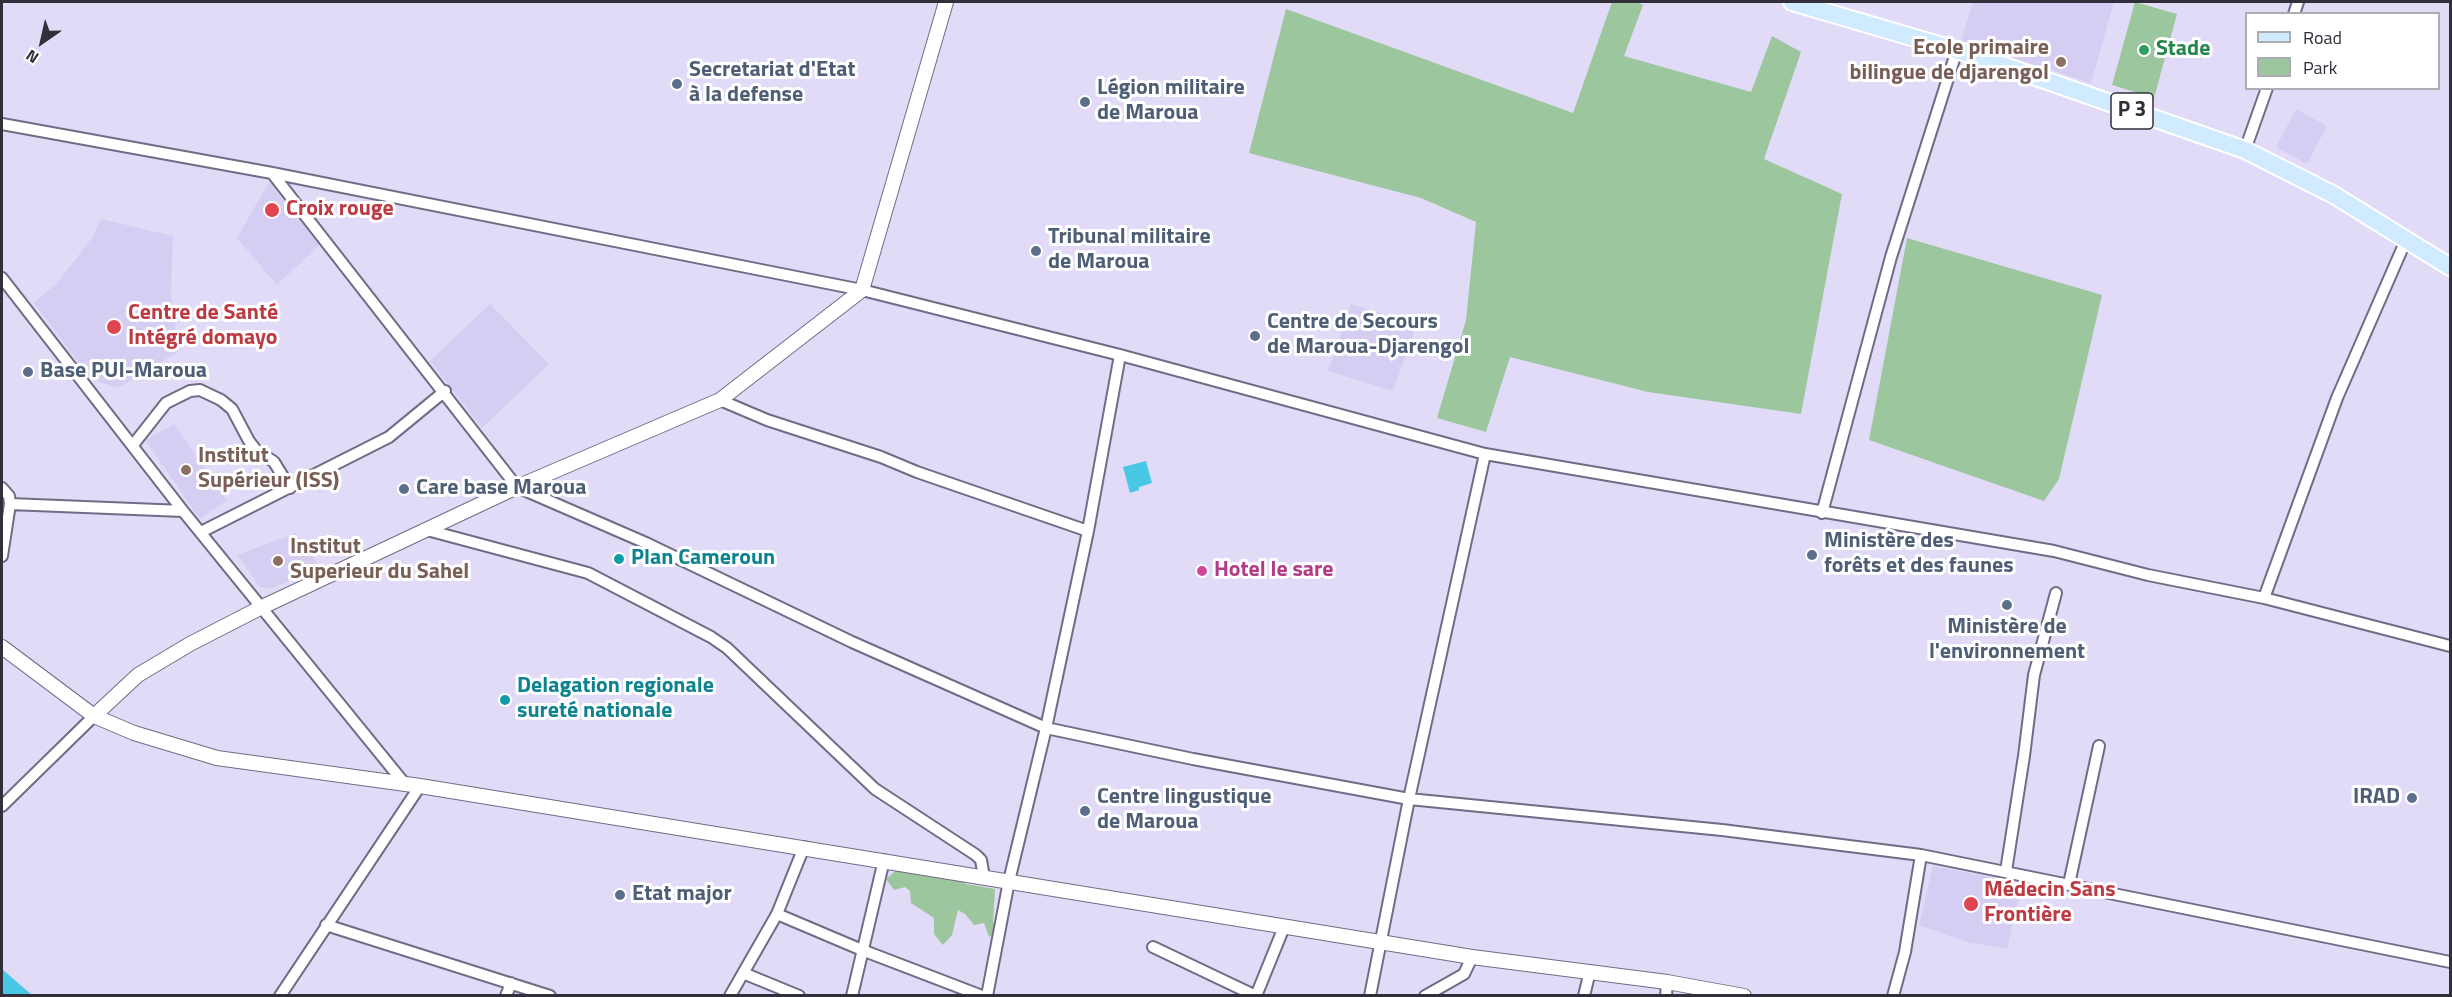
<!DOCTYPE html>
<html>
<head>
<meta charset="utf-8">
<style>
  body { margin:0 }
  #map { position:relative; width:2452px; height:997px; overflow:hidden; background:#e1dbf8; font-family:"Titillium Web",sans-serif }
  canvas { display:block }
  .frame { position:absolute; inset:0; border:3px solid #322f3a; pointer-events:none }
  .legend { position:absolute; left:2245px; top:12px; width:195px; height:78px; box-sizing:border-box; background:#fff; border:2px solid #adacb0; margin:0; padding:8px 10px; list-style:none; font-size:18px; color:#322f3a }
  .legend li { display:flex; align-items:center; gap:12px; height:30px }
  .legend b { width:30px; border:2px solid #adacb0 }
  .north { position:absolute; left:12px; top:12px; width:60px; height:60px; -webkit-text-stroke:4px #fff; paint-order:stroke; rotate:214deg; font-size:16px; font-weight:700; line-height:24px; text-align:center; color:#322f3a }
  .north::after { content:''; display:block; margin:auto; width:21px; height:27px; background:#322f3a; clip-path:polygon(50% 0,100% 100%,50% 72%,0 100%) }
</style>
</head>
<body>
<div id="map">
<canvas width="2452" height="997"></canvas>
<div class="frame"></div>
<ul class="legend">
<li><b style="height:8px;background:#d0ebfd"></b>Road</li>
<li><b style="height:16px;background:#9cc79e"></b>Park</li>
</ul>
<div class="north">N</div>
</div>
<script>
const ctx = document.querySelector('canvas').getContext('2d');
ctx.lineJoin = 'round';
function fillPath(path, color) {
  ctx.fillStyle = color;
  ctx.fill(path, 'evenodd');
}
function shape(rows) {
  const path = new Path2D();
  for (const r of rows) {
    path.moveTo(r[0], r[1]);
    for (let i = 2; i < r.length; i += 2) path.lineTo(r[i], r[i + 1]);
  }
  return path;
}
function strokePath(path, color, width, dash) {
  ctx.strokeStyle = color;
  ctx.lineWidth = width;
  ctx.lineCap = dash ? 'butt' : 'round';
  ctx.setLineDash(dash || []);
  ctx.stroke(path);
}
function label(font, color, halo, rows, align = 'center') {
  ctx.font = font + ' "Titillium Web",sans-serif';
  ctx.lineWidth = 6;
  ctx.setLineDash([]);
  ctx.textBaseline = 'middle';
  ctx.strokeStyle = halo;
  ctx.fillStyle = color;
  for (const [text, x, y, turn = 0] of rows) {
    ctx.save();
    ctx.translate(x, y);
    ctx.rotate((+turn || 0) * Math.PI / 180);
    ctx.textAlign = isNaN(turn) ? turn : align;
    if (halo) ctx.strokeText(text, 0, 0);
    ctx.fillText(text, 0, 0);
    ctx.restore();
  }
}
const built = shape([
  [1973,2,2114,2,2091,83,1961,41],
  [2296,109,2327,126,2307,164,2276,147],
  [269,182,319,245,277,285,237,238],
  [101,219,173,236,171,294,178,352,118,388,91,379,34,303,58,282,94,235],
  [490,304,549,364,482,428,430,361],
  [1351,304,1417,324,1393,391,1328,371],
  [174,424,227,500,200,519,145,440],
  [296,533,319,567,271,589,260,587,237,555],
  [1933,866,2022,883,2007,949,1967,942,1919,925]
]);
const green = shape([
  [1612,2,1637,2,1643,5,1624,56,1751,92,1772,36,1801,52,1764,159,1842,194,1801,414,1648,392,1510,357,1486,432,1437,418,1466,320,1476,222,1421,198,1249,153,1286,9,1573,113],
  [2135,2,2177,14,2154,98,2112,85],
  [1907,238,2102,295,2059,479,2044,501,1869,440],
  [904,864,952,871,966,884,995,889,993,922,999,932,989,937,984,923,974,925,965,914,958,910,952,935,943,945,934,934,934,918,911,903,910,891,905,887,894,890,886,879]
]);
const water = shape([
  [1146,461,1152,483,1139,487,1139,490,1130,493,1123,467],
  [2,969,32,995,2,995]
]);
const minor = shape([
  [2294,14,2298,2],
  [2,124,272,173,862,290,1120,355,1485,454,2054,551,2148,575,2264,598,2450,646],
  [2245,150,2267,88],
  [272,173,517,487,646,543,852,642,1046,728,1193,759,1409,799,1722,830,1921,855,2450,962],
  [2,278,183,511,404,783],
  [720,400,767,420,881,457,917,472,1088,531],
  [133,445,166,403,190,391,200,390,221,400,232,409,249,441,256,450,274,462,290,488],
  [2,488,9,496,10,504,2,556],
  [10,504,183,511],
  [1822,513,1891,257,1957,50],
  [427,530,588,573,711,637,727,648,875,789,976,855,981,860,984,877],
  [201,532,389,437,445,391],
  [2264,598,2337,398,2406,240],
  [2,806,94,716],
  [2006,871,2024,756,2034,675,2056,593],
  [2069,884,2099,746],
  [777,914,862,950,982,996],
  [326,925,550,996],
  [1153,947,1256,996],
  [743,973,799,996],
  [280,996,420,786],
  [506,996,511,983],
  [730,996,777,914,804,847],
  [852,996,884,860],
  [987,996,1009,881,1046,728,1088,531,1120,355],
  [1256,996,1284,927],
  [1370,996,1409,799,1485,454],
  [1425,996,1464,974,1472,957],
  [1584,996,1590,971],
  [1666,996,1667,982],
  [1893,996,1905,952,1921,855]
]);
const tertiary = shape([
  [2,647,94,716,134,733,217,758,420,786,1472,957,1667,982,1744,996],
  [94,716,138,675,190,644,260,608,517,487,720,400,862,290,946,2]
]);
const primary = shape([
  [1792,2,1973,55,2245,150,2334,195,2450,267]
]);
const markers = [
  [2144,50,6,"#2e9e5b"],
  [2061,62,6,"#8d6e63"],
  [677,84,6,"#5c6f8a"],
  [1085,102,6,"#5c6f8a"],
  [272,210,8,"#e0444e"],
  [1036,251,6,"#5c6f8a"],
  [114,327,8,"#e0444e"],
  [1255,336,6,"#5c6f8a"],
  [28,372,6,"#5c6f8a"],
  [186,470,6,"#8d6e63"],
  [404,489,6,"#5c6f8a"],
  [1812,555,6,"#5c6f8a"],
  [619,559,6,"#0f9aa8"],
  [278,561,6,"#8d6e63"],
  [1202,571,6,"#d1479c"],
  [2007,605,6,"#5c6f8a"],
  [505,700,6,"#0f9aa8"],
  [2412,798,6,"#5c6f8a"],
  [1085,811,6,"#5c6f8a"],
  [620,895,6,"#5c6f8a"],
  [1971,904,8,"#e0444e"]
];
const shields = [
  [2132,111,42]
];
const shieldNames = [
  ["P 3",2132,111]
];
const educationNames = [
  ["Ecole primaire",2049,49,"right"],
  ["bilingue de djarengol",2049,74,"right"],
  ["Institut",198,457],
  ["Supérieur (ISS)",198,482],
  ["Institut",290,548],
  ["Superieur du Sahel",290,573]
];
const leisureNames = [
  ["Stade",2156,50]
];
const serviceNames = [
  ["Secretariat d'Etat",689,71],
  ["à la defense",689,96],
  ["Légion militaire",1097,89],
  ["de Maroua",1097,114],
  ["Tribunal militaire",1048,238],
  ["de Maroua",1048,263],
  ["Centre de Secours",1267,323],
  ["de Maroua-Djarengol",1267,348],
  ["Base PUI-Maroua",40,372],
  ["Care base Maroua",416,489],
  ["Ministère des",1824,542],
  ["forêts et des faunes",1824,567],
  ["Ministère de",2007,628,"center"],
  ["l'environnement",2007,653,"center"],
  ["Centre lingustique",1097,798],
  ["de Maroua",1097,823],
  ["IRAD",2400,798,"right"],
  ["Etat major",632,895]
];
const healthNames = [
  ["Croix rouge",286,210],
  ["Centre de Santé",128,314],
  ["Intégré domayo",128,339],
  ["Médecin Sans",1984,891],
  ["Frontière",1984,916]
];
const cultureNames = [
  ["Plan Cameroun",631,559],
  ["Delagation regionale",517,687],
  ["sureté nationale",517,712]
];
const hotelNames = [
  ["Hotel le sare",1214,571]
];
fillPath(built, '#d6cef2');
fillPath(green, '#9cc79e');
fillPath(water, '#49c8e5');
strokePath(minor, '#716b85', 14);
strokePath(tertiary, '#716b85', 16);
strokePath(primary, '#fff', 20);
strokePath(minor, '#fff', 10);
strokePath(tertiary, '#fff', 14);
strokePath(primary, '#d0ebfd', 16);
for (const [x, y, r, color] of markers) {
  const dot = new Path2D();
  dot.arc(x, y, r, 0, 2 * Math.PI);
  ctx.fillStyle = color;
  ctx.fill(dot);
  strokePath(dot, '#fff', 2);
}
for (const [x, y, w] of shields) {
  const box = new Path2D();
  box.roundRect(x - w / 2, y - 18, w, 36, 4.5);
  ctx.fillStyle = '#fff';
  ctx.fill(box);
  strokePath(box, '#322f3a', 1.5);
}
label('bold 21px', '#322f3a', null, shieldNames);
label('bold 22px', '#785e54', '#fff', educationNames, 'left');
label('bold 22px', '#27864d', '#fff', leisureNames, 'left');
label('bold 22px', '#4e5e75', '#fff', serviceNames, 'left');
label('bold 22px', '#be3a42', '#fff', healthNames, 'left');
label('bold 22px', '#0d838f', '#fff', cultureNames, 'left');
label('bold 22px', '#b23c85', '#fff', hotelNames, 'left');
</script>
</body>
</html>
